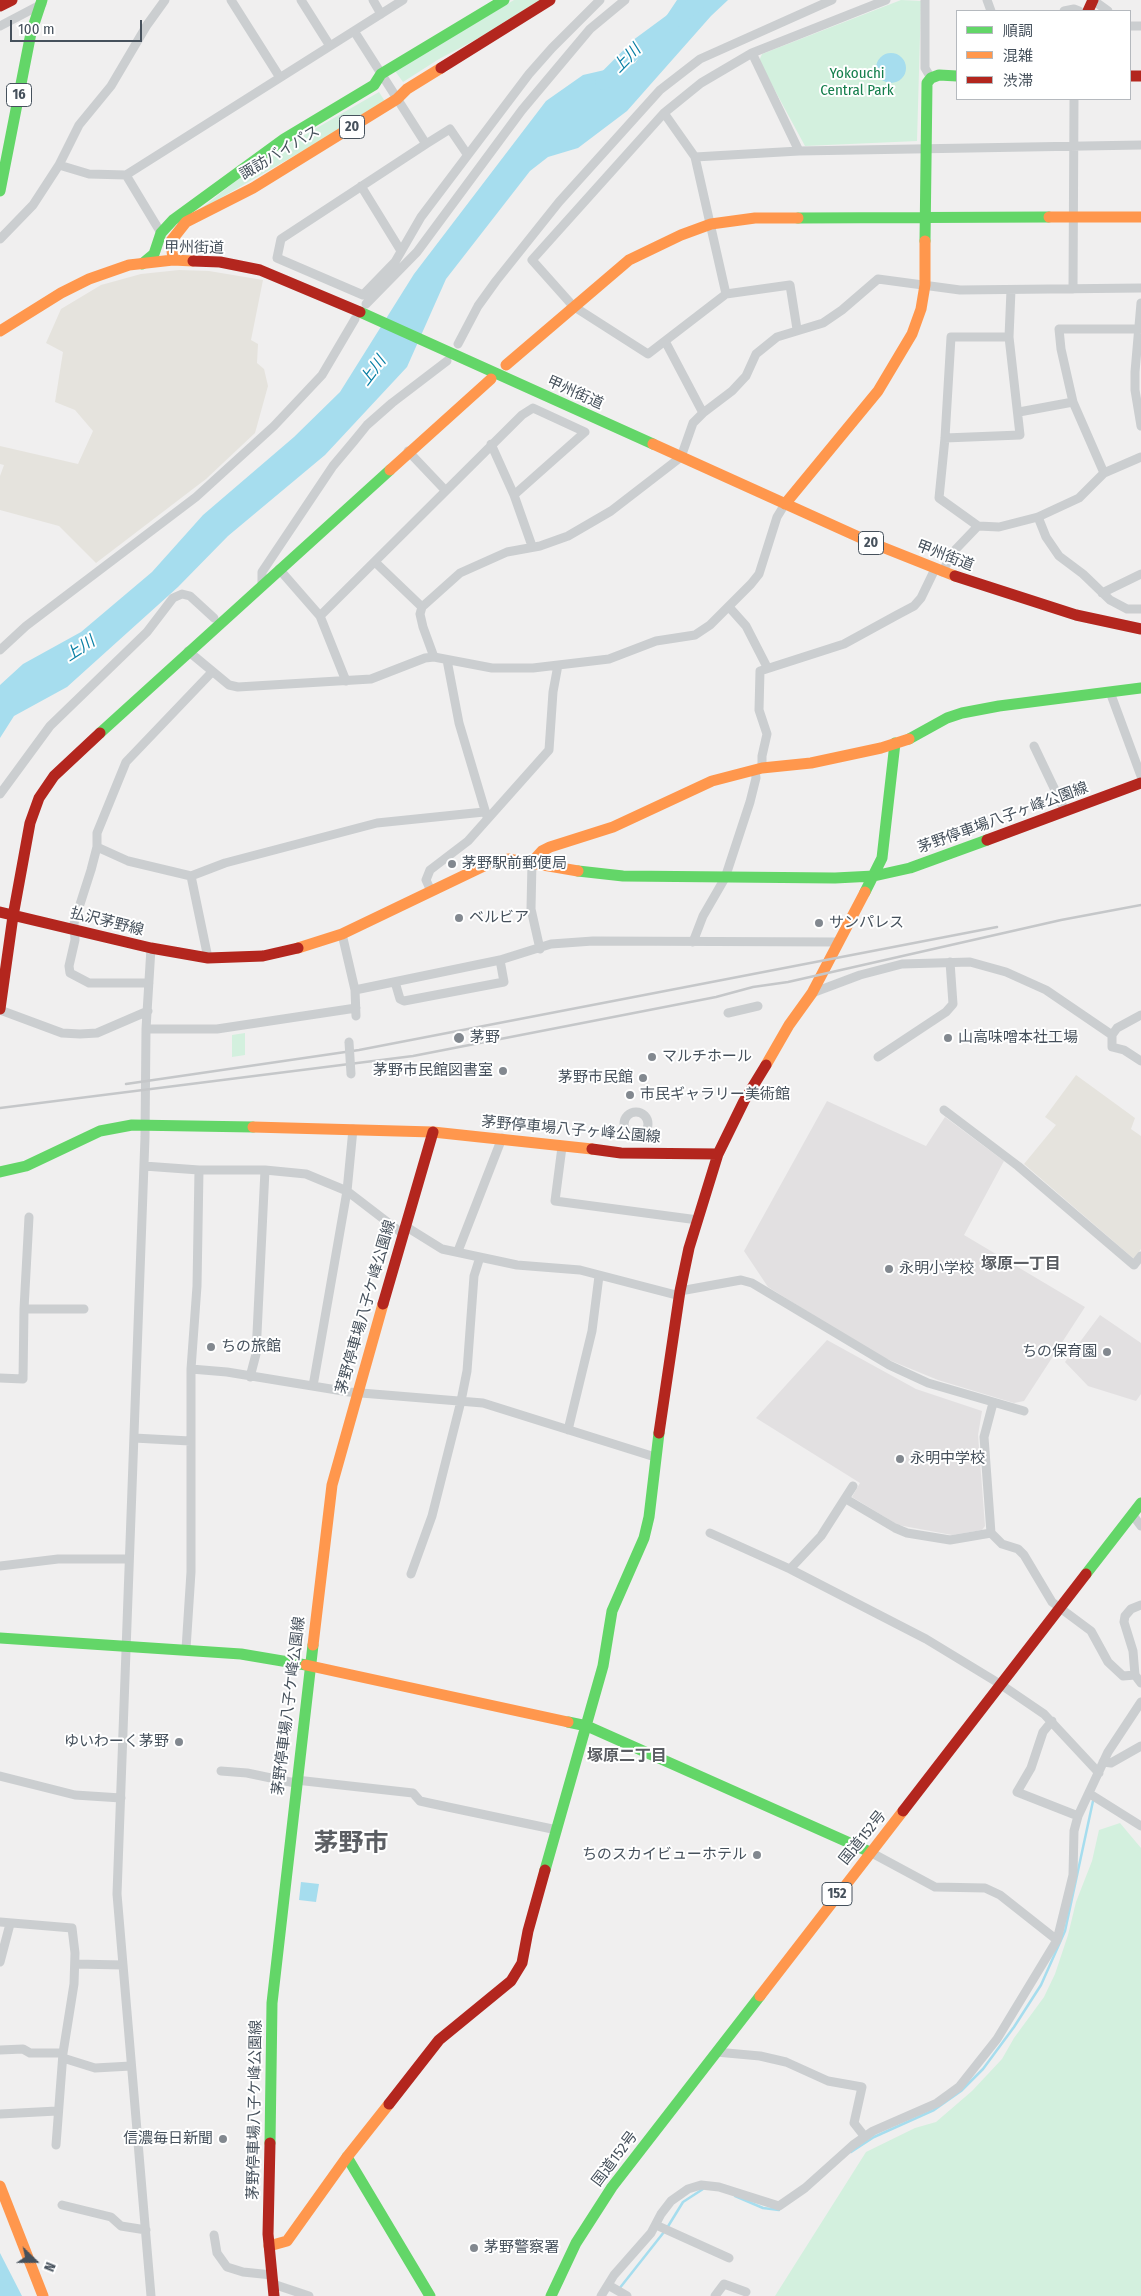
<!DOCTYPE html>
<html>
<head>
<meta charset="utf-8">
<style>
  body { margin:0 }
  #map { position:relative; width:1141px; height:2296px; overflow:hidden; background:#f0efef; font-family:"Fira Sans Condensed","Noto Sans JP",sans-serif }
  canvas { display:block }
  .legend { position:absolute; left:956px; top:10px; width:175px; height:90px; box-sizing:border-box; background:#fff; border:1px solid #b5b9be; margin:0; padding:6px 9px; list-style:none; font-size:15px; color:#46515c }
  .legend li { display:flex; align-items:center; gap:10px; height:25px }
  .legend b { width:25px; border:1px solid #b5b9be }
  .north { position:absolute; left:10px; top:2236px; width:50px; height:50px; -webkit-text-stroke:4px #fff; paint-order:stroke; rotate:112deg; font-size:14px; font-weight:700; line-height:20px; text-align:center; color:#46515c }
  .north::after { content:''; display:block; margin:auto; width:18px; height:22px; background:#46515c; clip-path:polygon(50% 0,100% 100%,50% 72%,0 100%) }
  .scale { position:absolute; left:10px; top:20px; width:132px; height:22px; box-sizing:border-box; border:2px solid #46515c; border-top:0; padding-left:6px; font-size:15px; line-height:18px; white-space:nowrap; color:#46515c; -webkit-text-stroke:4px #fff; paint-order:stroke }
</style>
</head>
<body>
<div id="map">
<canvas width="1141" height="2296"></canvas>
<ul class="legend">
<li><b style="height:6px;background:#63d668"></b>順調</li>
<li><b style="height:6px;background:#ff974d"></b>混雑</li>
<li><b style="height:6px;background:#b3261e"></b>渋滞</li>
</ul>
<div class="north">N</div>
<div class="scale">100 m</div>
</div>
<script>
const ctx = document.querySelector('canvas').getContext('2d');
ctx.lineJoin = 'round';
function fillPath(path, color) {
  ctx.fillStyle = color;
  ctx.fill(path, 'evenodd');
}
function shape(rows) {
  const path = new Path2D();
  for (const r of rows) {
    if (r.length === 3) {
      path.moveTo(r[0] + r[2], r[1]);
      path.arc(r[0], r[1], r[2], 0, 2 * Math.PI);
      continue;
    }
    path.moveTo(r[0], r[1]);
    for (let i = 2; i < r.length; i += 2) path.lineTo(r[i], r[i + 1]);
  }
  return path;
}
function strokePath(path, color, width, dash) {
  ctx.strokeStyle = color;
  ctx.lineWidth = width;
  ctx.lineCap = dash ? 'butt' : 'round';
  ctx.setLineDash(dash || []);
  ctx.stroke(path);
}
function label(font, color, halo, rows, align = 'center') {
  ctx.font = font + ' "Fira Sans Condensed","Noto Sans JP",sans-serif';
  ctx.lineWidth = 4;
  ctx.setLineDash([]);
  ctx.textBaseline = 'middle';
  ctx.strokeStyle = halo;
  ctx.fillStyle = color;
  for (const [text, x, y, turn = 0] of rows) {
    ctx.save();
    ctx.translate(x, y);
    ctx.rotate((+turn || 0) * Math.PI / 180);
    ctx.textAlign = isNaN(turn) ? turn : align;
    if (halo) ctx.strokeText(text, 0, 0);
    ctx.fillText(text, 0, 0);
    ctx.restore();
  }
}
const commercial = shape([
  [179,270,209,271,263,280,251,340,258,344,257,363,264,369,268,386,255,433,206,479,96,563,59,526,0,510,0,476,4,465,0,464,0,446,78,464,93,431,75,410,55,402,63,352,46,343,61,309,101,285,141,274],
  [1076,1075,1135,1118,1131,1129,1141,1136,1141,1249,1134,1259,1024,1164,1056,1125,1045,1117]
]);
const education = shape([
  [827,1101,926,1146,945,1117,1004,1161,964,1235,1085,1307,1024,1401,1014,1403,938,1380,877,1355,768,1287,744,1251],
  [1100,1315,1141,1343,1141,1394,1136,1401,1088,1386,1065,1362],
  [827,1340,916,1389,982,1411,978,1435,985,1526,982,1530,952,1535,898,1525,852,1497,860,1483,756,1418]
]);
const green = shape([
  [514,0,543,0,515,19,439,59,403,82,395,71],
  [901,0,921,1,917,141,805,146,759,61,762,54],
  [379,92,386,103,198,211,263,159],
  [245,1033,245,1055,232,1057,232,1035],
  [1120,1823,1141,1848,1141,2296,775,2296,866,2152,915,2128,936,2122,972,2091,1002,2059,1014,2038,1044,1997,1055,1974,1068,1935,1076,1902,1092,1861,1099,1830]
]);
const water = shape([
  [677,0,728,0,711,16,627,111,578,148,548,157,530,171,446,279,407,367,325,455,228,536,178,587,67,687,14,716,0,738,0,685,23,664,81,632,152,572,203,515,294,437,340,392,414,274,546,101,583,75,635,63],
  [891,68,15],
  [301,1882,319,1884,316,1902,299,1900],
  [0,2252,0,2253,22,2296,0,2296]
]);
const stream = shape([
  [851,2152,874,2137,934,2110,961,2091,983,2069,1014,2027,1041,1985,1065,1931,1093,1801],
  [735,2196,763,2208,779,2210],
  [667,2228,683,2202,703,2189],
  [619,2289,664,2232]
]);
const river = shape([
  [603,82,640,45,701,0]
]);
const street = shape([
  [231,0,279,76],
  [301,0,330,46],
  [373,0,381,14],
  [925,0,925,68,931,78],
  [987,0,991,11],
  [1093,0,1108,11],
  [1064,11,1074,9,1079,11],
  [0,26,42,4],
  [1130,26,1141,26],
  [354,31,426,144,450,129,467,154],
  [752,53,799,151],
  [664,113,695,157,726,294],
  [426,144,281,239,277,258,363,295,395,262,421,217,529,74,552,48,600,0],
  [695,157,799,151,1141,145],
  [59,165,89,174,126,175,403,0],
  [126,175,161,233],
  [361,186,401,251],
  [0,239,33,205,59,165,79,125,111,86,147,25,165,0],
  [1073,289,1074,99],
  [1141,303,1135,372,1135,390,1141,426],
  [366,304,417,252,522,110,590,29,625,0],
  [797,329,790,285,726,294,648,354,573,306,532,260,664,113,701,83,752,53,886,0],
  [1009,337,951,337,945,438,939,498,978,526,999,527,1038,517,1079,498,1104,473,1141,457],
  [665,341,703,413],
  [458,344,478,306,496,281,559,202,660,90,700,59,832,0],
  [1019,412,1073,402],
  [945,438,1020,435,1009,337,1011,290],
  [491,444,514,495,532,546],
  [408,451,445,490],
  [1104,473,1073,402,1061,349,1059,329,1139,329],
  [1038,517,1046,537,1059,556,1083,574,1110,600,1127,609,1141,609],
  [375,562,422,607],
  [279,569,320,616,346,681],
  [942,572,955,550,978,526],
  [262,583,262,572,333,466,354,441,367,425,392,403,447,361],
  [1102,593,1141,574],
  [729,607,746,626,767,667],
  [320,616,522,415,533,408,585,432,514,495],
  [0,650,26,626,196,497,274,426,322,375,355,319],
  [188,651,229,685,238,687,371,679,425,658,434,657,492,668,533,668,609,659,656,641,695,635,710,625,751,584,759,574,777,517,785,504],
  [434,657,423,627,420,614,422,607,460,573,507,552,540,546,568,536,611,511,681,457,693,423,703,413,732,391,746,376,756,354,777,337,823,323,842,310,878,279,960,290,1141,288],
  [447,660,459,723,487,817],
  [1110,692,1141,776],
  [1034,746,1065,811],
  [762,768,762,756,767,734,759,710,760,671,844,644,897,615,914,606,921,598,935,569],
  [0,794,50,726,147,632,173,598,182,594,190,596,214,618],
  [97,847,128,861,191,876,225,863,377,823,484,812],
  [532,862,531,909,540,949],
  [191,876,208,958],
  [431,891,426,880,430,870,468,841,549,750,553,692,558,665],
  [342,934,355,990,356,1016],
  [693,942,703,916,725,878,750,802,756,778,755,770],
  [395,982,400,999,404,1001,504,982,500,960],
  [149,983,89,983,70,973,69,966,75,940,74,923,91,870,97,847,97,833,126,762,212,672],
  [355,990,500,960,551,944,593,941,837,942],
  [812,993,860,975,902,964,970,962,1006,972,1046,990,1112,1035],
  [0,1010,62,1033,80,1034,97,1033,148,1011],
  [728,1013,758,1006],
  [1141,1015,1117,1028,1112,1035,1112,1047,1124,1050,1141,1061],
  [146,1029,217,1029,356,1008],
  [878,1057,946,1012,953,1004,950,962],
  [944,1110,1018,1166,1134,1265,1141,1256],
  [636,1124,12],
  [562,1147,555,1201,698,1220],
  [144,1166,199,1170,265,1170,306,1174,347,1191,403,1234],
  [405,1226,442,1249,517,1265,580,1270,680,1296],
  [458,1251,502,1138],
  [680,1291,741,1280,752,1283,889,1365,928,1383,1024,1411],
  [24,1309,84,1309],
  [191,1369,227,1372,349,1392,483,1403,655,1457],
  [250,1377,256,1354,265,1170],
  [0,1378,23,1379,24,1309,29,1217],
  [313,1386,347,1191,353,1129],
  [993,1403,984,1437,991,1533,1002,1544,1018,1549,1024,1555,1052,1602,1091,1631,1108,1662,1123,1676,1135,1675],
  [568,1430,592,1331,599,1276],
  [134,1438,190,1441],
  [846,1499,895,1528,907,1533,950,1540,991,1533],
  [1132,1514,1141,1526],
  [710,1533,790,1569,926,1639,1000,1684,1044,1714,1099,1773],
  [0,1566,58,1559,129,1559],
  [790,1569,821,1536,853,1486],
  [411,1574,432,1516,461,1401,467,1371,474,1276,480,1257],
  [1141,1605,1131,1609,1125,1616,1124,1622,1133,1651,1135,1675,1141,1683],
  [186,1649,191,1572,191,1369,197,1286,199,1170],
  [1052,1721,1043,1732,1031,1768,1017,1792,1078,1816],
  [1103,1762,1111,1763,1141,1746],
  [221,1771,247,1773,295,1783],
  [0,1776,75,1795,121,1798],
  [296,1780,413,1793,420,1801,429,1803,557,1830],
  [1090,1794,1141,1826],
  [870,1852,935,1887,985,1888,1000,1895,1057,1940],
  [0,1922,72,1928,75,1953,74,1984,63,2053,56,2145],
  [0,1962,10,1924],
  [75,1964,123,1965],
  [0,2050,23,2049,30,2053,63,2053],
  [716,2052,760,2056,786,2062,828,2081,862,2087,854,2123,865,2137],
  [63,2058,95,2068,131,2066],
  [0,2114,57,2111],
  [62,2205,111,2217,121,2226,146,2230],
  [656,2225,729,2258],
  [214,2235,217,2253,227,2267,243,2272,272,2275],
  [273,2284,309,2296],
  [608,2285,627,2296],
  [151,2296,117,1894,145,1137,146,1029,151,948],
  [601,2296,614,2275,651,2233,661,2214,671,2201,688,2189,701,2185,719,2187,779,2206,805,2188,853,2145,873,2131,937,2103,959,2087,997,2039,1057,1940,1073,1875,1074,1831,1078,1816,1108,1752,1141,1702],
  [715,2296,724,2284,746,2292]
]);
const fast = shape([
  [0,191,31,33,42,0],
  [798,218,1049,217],
  [925,241,927,83,931,78,939,75,957,76],
  [142,264,154,254,161,233,173,220,284,139,374,85,381,74,504,0],
  [360,312,653,444],
  [100,733,390,470],
  [909,739,947,718,962,713,999,706,1141,688],
  [578,871,623,876,835,878,874,876,910,868,987,840],
  [865,892,882,858,895,743],
  [0,1172,26,1166,100,1131,132,1125,253,1127],
  [1086,1574,1141,1503],
  [0,1638,241,1654,306,1665],
  [568,1722,587,1726,870,1852],
  [545,1870,603,1666,612,1611,644,1538,649,1517,659,1433],
  [270,2143,272,2003,313,1645],
  [347,2157,430,2296],
  [551,2296,576,2243,612,2187,760,1996]
]);
const slow = shape([
  [1049,217,1141,217],
  [173,260,171,241,186,222,253,188,397,99,407,89,441,68],
  [0,331,61,293,89,279,129,265,173,260,193,261],
  [506,365,629,260,681,235,711,224,755,218,798,218],
  [653,444,872,543,955,576],
  [390,470,491,379],
  [785,504,878,391,912,334,921,309,925,285,925,241],
  [532,862,542,851,550,847,613,827,712,781,762,768,811,763,881,748,909,739],
  [298,948,342,934,488,864,508,859,578,871],
  [766,1065,789,1025,812,993,865,892],
  [253,1127,433,1132,592,1149],
  [313,1645,332,1485,383,1304],
  [306,1665,568,1722],
  [760,1996,903,1811],
  [0,2186,43,2296],
  [269,2246,287,2241,347,2157,389,2104]
]);
const jam = shape([
  [0,6,12,0],
  [1088,11,1093,0],
  [441,68,550,0],
  [1130,76,1141,76],
  [193,261,220,262,260,270,360,312],
  [955,576,1076,615,1141,629],
  [987,840,1141,783],
  [0,912,151,948,208,958,263,956,298,948],
  [0,1009,13,916,30,823,39,798,54,776,100,733],
  [592,1149,621,1153,718,1154,744,1101,766,1065],
  [383,1304,433,1132],
  [659,1433,680,1291,689,1248,718,1154],
  [903,1811,1086,1574],
  [389,2104,439,2040,511,1981,522,1963,528,1931,545,1870],
  [270,2143,268,2234,274,2296]
]);
const rail = shape([
  [126,1084,359,1050,997,927],
  [0,1108,413,1056,716,997,753,987,788,982,1061,920,1141,905]
]);
const streetBridge = shape([
  [349,1042,351,1074]
]);
const markers = [
  [452,864,5,"#82888f"],
  [459,918,5,"#82888f"],
  [819,923,5,"#82888f"],
  [459,1038,6,"#82888f"],
  [948,1038,5,"#82888f"],
  [652,1057,5,"#82888f"],
  [503,1071,5,"#82888f"],
  [643,1078,5,"#82888f"],
  [630,1095,5,"#82888f"],
  [889,1269,5,"#82888f"],
  [211,1347,5,"#82888f"],
  [1107,1352,5,"#82888f"],
  [900,1459,5,"#82888f"],
  [179,1742,5,"#82888f"],
  [757,1855,5,"#82888f"],
  [223,2139,5,"#82888f"],
  [474,2248,5,"#82888f"]
];
const shields = [
  [19,95,25],
  [352,127,25],
  [871,543,25],
  [837,1894,30]
];
const shieldNames = [
  ["16",19,95],
  ["20",352,127],
  ["20",871,543],
  ["152",837,1894]
];
const parkNames = [
  ["Yokouchi",857,74],
  ["Central Park",857,91]
];
const streetNames = [
  ["諏訪バイパス",280,153,-31],
  ["甲州街道",194,248,1],
  ["甲州街道",575,393,24],
  ["甲州街道",945,556,21],
  ["茅野停車場八子ヶ峰公園線",1003,818,-20],
  ["払沢茅野線",107,922,14],
  ["茅野停車場八子ヶ峰公園線",571,1130,5],
  ["茅野停車場八子ケ峰公園線",366,1307,-74],
  ["茅野停車場八子ケ峰公園線",289,1706,-83],
  ["国道152号",863,1838,-51],
  ["茅野停車場八子ケ峰公園線",255,2110,-89],
  ["国道152号",615,2159,-53]
];
const poiNames = [
  ["茅野駅前郵便局",462,864],
  ["ベルビア",469,918],
  ["サンパレス",829,923],
  ["茅野",470,1038],
  ["山高味噌本社工場",958,1038],
  ["マルチホール",662,1057],
  ["茅野市民館図書室",493,1071,"right"],
  ["茅野市民館",633,1078,"right"],
  ["市民ギャラリー美術館",640,1095],
  ["永明小学校",899,1269],
  ["ちの旅館",221,1347],
  ["ちの保育園",1097,1352,"right"],
  ["永明中学校",910,1459],
  ["ゆいわーく茅野",169,1742,"right"],
  ["ちのスカイビューホテル",747,1855,"right"],
  ["信濃毎日新聞",213,2139,"right"],
  ["茅野警察署",484,2248]
];
const waterNames = [
  ["上川",627,59,-46],
  ["上川",373,371,-53],
  ["上川",80,649,-33]
];
const neighbourhoodNames = [
  ["塚原一丁目",1021,1265],
  ["塚原二丁目",627,1757]
];
const townNames = [
  ["茅野市",351,1844]
];
fillPath(commercial, '#e5e3dd');
fillPath(education, '#e2e0e1');
fillPath(green, '#d3f0de');
fillPath(water, '#a6ddee');
strokePath(stream, '#a6ddee', 2.5);
strokePath(river, '#a6ddee', 16);
strokePath(street, '#cbced0', 9);
strokePath(fast, '#63d668', 11);
strokePath(slow, '#ff974d', 11);
strokePath(jam, '#b3261e', 11);
strokePath(rail, '#c5c7c9', 2.5);
strokePath(streetBridge, '#cbced0', 9);
for (const [x, y, r, color] of markers) {
  const dot = new Path2D();
  dot.arc(x, y, r, 0, 2 * Math.PI);
  ctx.fillStyle = color;
  ctx.fill(dot);
  strokePath(dot, '#fff', 2);
}
for (const [x, y, w] of shields) {
  const box = new Path2D();
  box.roundRect(x - w / 2, y - 11.5, w, 23, 4);
  ctx.fillStyle = '#fff';
  ctx.fill(box);
  strokePath(box, '#46515c', 1);
}
label('bold 14px', '#46515c', null, shieldNames);
label('15px', '#157f4d', '#fff', parkNames);
label('15px', '#46515c', '#fff', streetNames);
label('15px', '#46515c', '#fff', poiNames, 'left');
label('italic 16px', '#097fa4', '#fff', waterNames);
label('bold 16px', '#5b5e63', '#fff', neighbourhoodNames);
label('bold 25px', '#5b5e63', '#fff', townNames);
</script>
</body>
</html>
